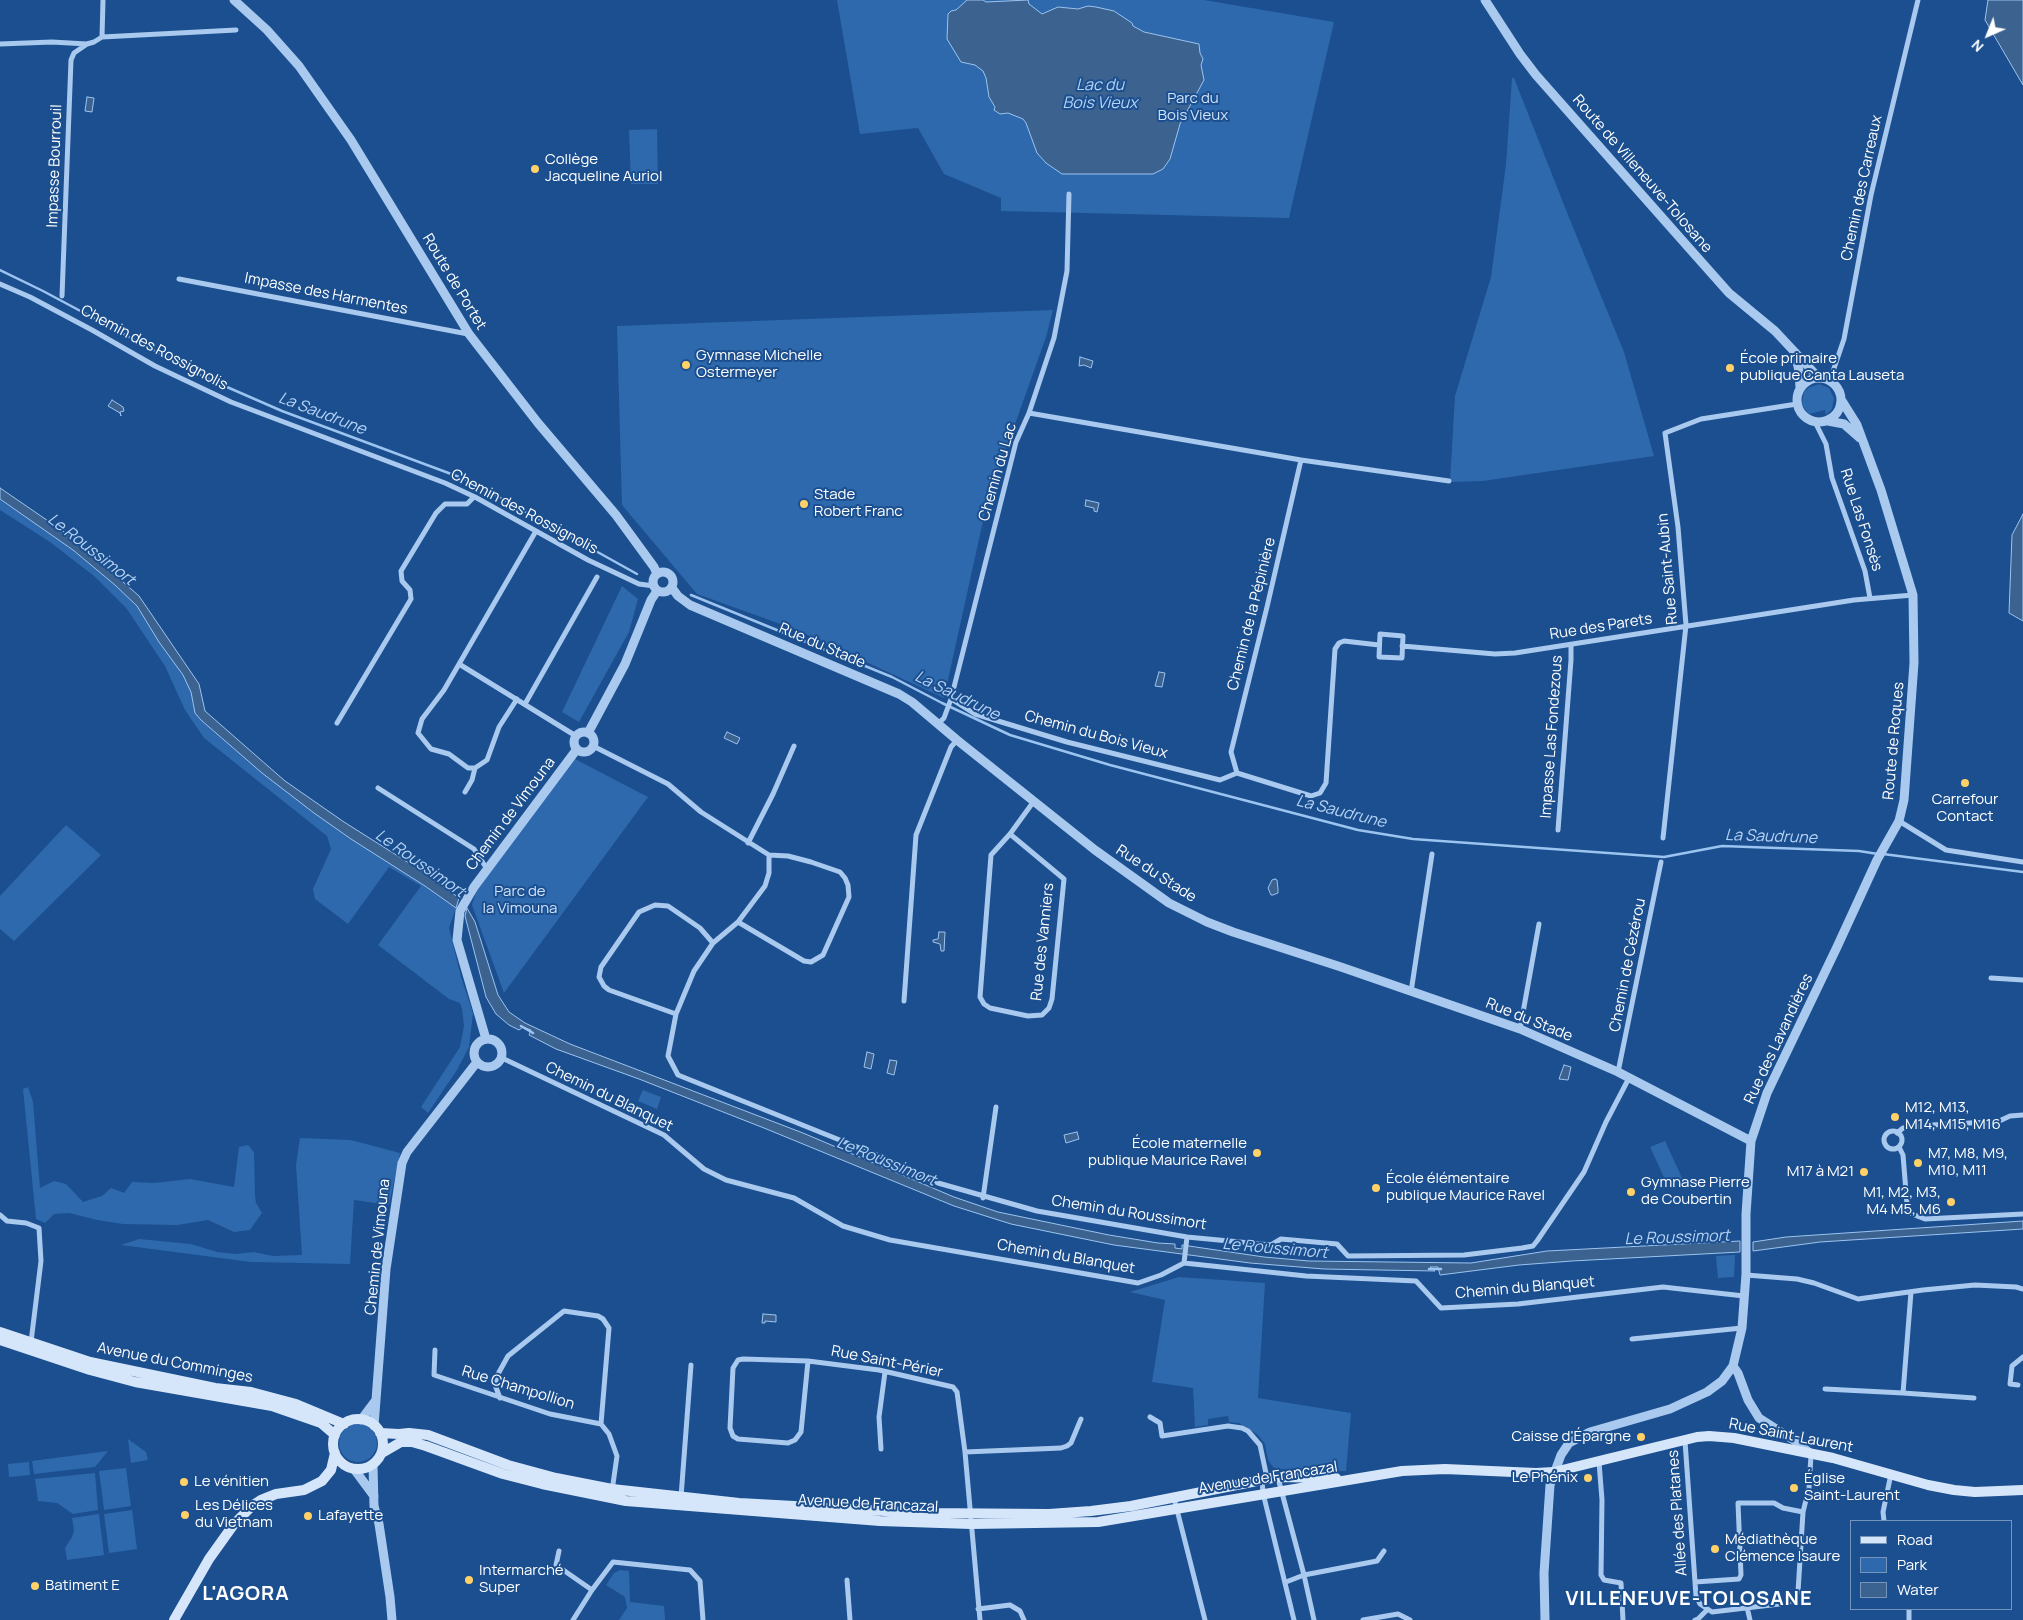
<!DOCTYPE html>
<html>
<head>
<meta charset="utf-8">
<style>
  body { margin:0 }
  #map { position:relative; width:2023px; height:1620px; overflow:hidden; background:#1b4f8f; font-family:Manrope,sans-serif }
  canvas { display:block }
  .legend { position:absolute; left:1850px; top:1520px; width:162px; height:90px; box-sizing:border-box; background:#1b4f8f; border:1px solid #7695bc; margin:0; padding:6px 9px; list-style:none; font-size:15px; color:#fff }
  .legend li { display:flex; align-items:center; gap:10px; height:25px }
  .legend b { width:25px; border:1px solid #7695bc }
  .north { position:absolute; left:1963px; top:10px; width:50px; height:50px; -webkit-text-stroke:4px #1b4f8f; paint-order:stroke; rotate:224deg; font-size:14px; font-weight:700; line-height:20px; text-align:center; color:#fff }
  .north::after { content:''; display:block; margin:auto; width:18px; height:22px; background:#fff; clip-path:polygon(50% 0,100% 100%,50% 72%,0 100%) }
</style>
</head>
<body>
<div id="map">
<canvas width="2023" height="1620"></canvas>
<ul class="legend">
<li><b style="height:6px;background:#d6e6fa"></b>Road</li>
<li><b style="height:14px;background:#2e69ad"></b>Park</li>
<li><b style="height:14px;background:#3c6290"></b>Water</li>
</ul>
<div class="north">N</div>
</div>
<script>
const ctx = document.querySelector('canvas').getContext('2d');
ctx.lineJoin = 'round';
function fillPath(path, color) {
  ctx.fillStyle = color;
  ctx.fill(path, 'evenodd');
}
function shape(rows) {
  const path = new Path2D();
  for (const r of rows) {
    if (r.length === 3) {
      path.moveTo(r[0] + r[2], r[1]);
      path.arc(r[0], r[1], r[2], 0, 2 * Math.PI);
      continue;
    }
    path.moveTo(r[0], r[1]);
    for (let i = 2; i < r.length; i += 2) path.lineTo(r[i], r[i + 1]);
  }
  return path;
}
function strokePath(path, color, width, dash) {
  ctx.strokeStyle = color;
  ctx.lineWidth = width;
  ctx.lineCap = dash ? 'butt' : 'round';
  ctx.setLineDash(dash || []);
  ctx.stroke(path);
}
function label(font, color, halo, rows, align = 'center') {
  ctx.font = font + ' Manrope,sans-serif';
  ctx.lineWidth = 4;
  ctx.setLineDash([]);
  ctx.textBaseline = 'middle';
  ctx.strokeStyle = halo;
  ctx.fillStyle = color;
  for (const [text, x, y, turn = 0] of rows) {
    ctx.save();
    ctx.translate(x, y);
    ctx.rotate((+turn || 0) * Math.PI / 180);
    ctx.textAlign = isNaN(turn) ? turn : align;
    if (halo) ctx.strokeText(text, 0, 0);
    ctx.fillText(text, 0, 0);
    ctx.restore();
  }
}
const green = shape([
  [837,0,1204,0,1334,22,1289,218,1001,211,1001,198,944,174,918,128,860,134],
  [1512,78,1514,78,1570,220,1624,352,1654,456,1483,481,1450,482,1455,396,1491,277,1506,164],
  [657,129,658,184,631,184,629,130],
  [1053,310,1046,337,987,503,944,698,797,630,697,594,622,505,617,326],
  [1819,384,1829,388,1834,398,1832,409,1826,415,1825,410,1809,414,1804,408,1802,403,1804,392,1808,388],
  [0,499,73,550,115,585,137,606,159,642,183,675,191,692,193,705,201,720,262,773,314,813,351,839,425,886,456,908,449,928,461,977,473,1013,469,1047,457,1070,428,1113,421,1107,460,1047,464,1026,462,1009,460,1003,449,999,378,945,421,886,389,867,348,924,315,899,313,889,331,849,327,836,204,738,185,710,165,666,127,609,94,576,50,542,0,510],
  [622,586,638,599,629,632,579,722,562,712],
  [575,759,648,797,504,993,472,905,477,889],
  [66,825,101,855,14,941,0,929,0,896],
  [28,1087,33,1102,40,1188,54,1181,66,1184,83,1202,102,1196,111,1188,124,1193,132,1182,154,1183,190,1179,234,1187,239,1147,248,1145,254,1152,255,1195,256,1203,262,1213,250,1230,234,1232,208,1220,177,1225,123,1224,97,1220,69,1213,54,1214,45,1223,36,1219,23,1089],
  [643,1090,661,1097,657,1109,638,1101],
  [300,1138,351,1140,400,1153,389,1205,354,1200,350,1264,251,1262,121,1245,139,1239,191,1244,217,1252,236,1254,254,1252,273,1256,302,1255,296,1165],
  [1665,1141,1683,1180,1668,1186,1650,1147],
  [1735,1255,1734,1277,1718,1278,1716,1256],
  [1179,1277,1265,1283,1258,1398,1351,1413,1346,1471,1277,1469,1273,1467,1268,1460,1265,1444,1257,1434,1239,1423,1229,1422,1228,1416,1208,1419,1208,1425,1195,1427,1193,1388,1152,1382,1165,1300,1130,1292],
  [358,1443,19],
  [128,1439,146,1452,148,1460,131,1463],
  [108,1451,95,1467,34,1474,32,1461],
  [29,1462,30,1475,9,1477,8,1464],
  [126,1468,131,1506,104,1510,99,1471],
  [95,1473,98,1510,73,1514,57,1503,38,1501,35,1479],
  [132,1510,137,1549,109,1553,104,1514],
  [99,1514,104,1555,67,1560,65,1548,72,1537,74,1530,72,1518],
  [620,1570,629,1571,630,1602,664,1606,665,1620,619,1620,627,1608,625,1597,606,1585,614,1573]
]);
const water = shape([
  [967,0,983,0,986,2,1028,0,1029,4,1042,14,1058,7,1078,9,1088,6,1096,7,1114,11,1132,23,1133,26,1144,32,1199,44,1200,53,1203,59,1201,65,1204,80,1180,124,1170,159,1163,169,1153,174,1062,174,1046,163,1037,153,1026,123,1023,119,1008,113,1000,114,994,110,995,107,989,97,986,78,983,71,975,65,961,62,947,39,948,14,951,11,956,10,967,0],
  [1988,0,2023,0,2023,85,1985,20,1988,0],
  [87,97,94,98,92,112,85,111,87,97],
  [1080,357,1093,361,1091,368,1084,365,1079,366,1080,357],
  [112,400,123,407,124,411,120,412,121,416,120,413,108,406,112,400],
  [0,488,73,538,139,596,199,684,205,711,285,781,344,822,428,875,459,898,456,908,425,886,351,839,314,813,262,773,201,720,195,713,191,692,183,675,159,642,137,606,115,585,73,550,0,499,0,488],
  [1086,500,1099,503,1097,512,1094,511,1094,508,1085,506,1086,500],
  [2023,514,2023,621,2009,613,2012,535,2023,514],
  [1159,672,1165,673,1162,687,1155,686,1159,672],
  [727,732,740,738,737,744,724,738,727,732],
  [1275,879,1277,880,1278,889,1278,893,1273,895,1271,895,1268,888,1272,880,1275,879],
  [467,908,475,922,498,995,509,1012,525,1023,570,1044,803,1133,954,1197,998,1212,1109,1235,1158,1243,1175,1244,1175,1248,1182,1249,1182,1245,1264,1257,1309,1261,1471,1263,1547,1251,1740,1241,1740,1252,1572,1261,1519,1265,1440,1275,1438,1267,1430,1267,1435,1271,1324,1269,1250,1263,1114,1245,1011,1224,954,1206,764,1128,639,1079,556,1049,529,1035,531,1030,523,1027,519,1030,509,1025,496,1014,486,997,465,916,467,908],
  [939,932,945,932,944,951,941,951,940,944,933,942,933,940,938,939,939,932],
  [867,1052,874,1054,871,1069,864,1067,867,1052],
  [890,1060,897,1061,894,1075,887,1073,890,1060],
  [1564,1065,1571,1067,1568,1080,1559,1079,1564,1065],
  [1077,1132,1079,1139,1066,1143,1064,1135,1077,1132],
  [2023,1221,2023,1229,1820,1242,1753,1251,1753,1242,1786,1237,2023,1221],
  [763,1314,776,1315,776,1322,765,1321,765,1323,762,1323,763,1314]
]);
const stream = shape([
  [0,270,43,291,204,377,282,411,470,481,637,574],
  [691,595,892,677,942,703,1010,735,1110,765,1358,830,1413,839,1664,857,1722,846,1859,851,1878,854],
  [1883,854,2023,872],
  [521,1026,533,1033],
  [1429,1269,1441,1269]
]);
const minor = shape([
  [102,37,103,0],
  [0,44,52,42,87,44,94,42,102,37,236,30],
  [179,279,468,334],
  [0,284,30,297,92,330,155,366,231,402,445,483,475,497,588,560,639,584,654,586],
  [62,296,71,60,74,53,87,44],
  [1830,380,1844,339,1871,195,1918,0],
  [1029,413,1301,460,1449,481],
  [1815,422,1826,444,1832,478,1865,571,1870,598],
  [1380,634,1403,636,1402,658,1379,657,1380,634],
  [1402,646,1495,654,1515,653,1854,600,1913,595],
  [459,664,576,736],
  [517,699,499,727,487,760,475,768,468,768,449,754,431,749,418,733,422,719,444,690,536,531],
  [951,699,975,714,1067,742,1220,780,1237,773],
  [525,704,597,577],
  [337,723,411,599,410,590,402,581,401,571,436,513,445,504,467,504,474,497],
  [939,723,944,718,951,699,1016,442,1029,413,1054,338,1067,271,1069,194],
  [593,746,668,784,701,812,769,855,769,873,765,886,738,922,713,943,694,971,676,1014,668,1056,678,1075,882,1157,938,1183,1037,1211,1187,1237,1271,1245,1281,1239,1337,1244,1348,1256,1464,1255,1522,1248,1533,1246,1537,1241,1584,1172,1606,1122,1629,1078],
  [1237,773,1231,752,1267,607,1301,460],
  [1237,773,1311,796,1320,793,1326,783,1335,649,1339,643,1344,641,1379,645],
  [378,788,474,849,487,869],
  [465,792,472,780,475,768],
  [1899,821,1946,850,2023,862],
  [1558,830,1571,660,1571,645],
  [1010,834,1064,879,1052,999,1049,1008,1042,1015,1028,1016,990,1008,984,1004,980,997,991,855,1010,834,1034,801],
  [1663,838,1686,625,1678,527,1665,433,1701,419,1797,404],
  [748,843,773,794,794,746],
  [738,922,804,961,811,962,823,955,849,897,848,885,845,878,840,872,811,862,788,856,769,855],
  [1991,978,2023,980],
  [1411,992,1432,854],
  [904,1001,916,835,951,747,957,740],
  [676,1014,609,990,604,986,599,977,601,967,639,912,655,905,668,906,700,928,713,943],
  [1520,1029,1539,924],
  [502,1058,664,1135,704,1169,726,1180,794,1198,843,1226,890,1240,1138,1283,1161,1275,1184,1263,1306,1276,1416,1281,1441,1308,1518,1304,1663,1287,1744,1296],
  [1618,1072,1661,862],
  [1893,1140,9],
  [1897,1133,1903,1128,1932,1125,1989,1122,1995,1123,2010,1116,2023,1115],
  [1899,1147,1903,1155,1907,1204,1912,1214,1925,1219,2023,1214],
  [983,1198,996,1107],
  [0,1215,7,1221,26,1223,39,1228,41,1261,31,1342],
  [1184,1263,1187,1237],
  [1746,1275,1797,1279,1814,1283,1858,1299,1923,1290,1975,1285,2016,1287,2023,1289],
  [1911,1292,1903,1393,1974,1398],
  [1632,1339,1742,1328],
  [435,1350,434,1375,550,1414,601,1424,609,1434,617,1456,612,1491],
  [808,1361,801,1432,795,1440,788,1443,738,1439,733,1436,730,1428,733,1368,738,1360,743,1359,808,1361,879,1370,953,1387,957,1392,965,1452,980,1620],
  [2018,1385,2010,1384,2012,1366,2023,1357],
  [1825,1389,1903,1393],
  [500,1398,495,1385,498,1374,508,1356,564,1311,598,1316,603,1319,609,1328,601,1424],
  [1150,1417,1160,1423,1162,1436,1228,1426,1242,1428,1248,1431,1260,1445,1267,1478],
  [1685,1441,1696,1596,1700,1604,1712,1612,1788,1603,1795,1597,1798,1592,1803,1512,1809,1488,1811,1455],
  [881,1449,879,1417,885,1372],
  [965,1452,1061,1448,1067,1446,1071,1443,1081,1419],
  [1599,1462,1602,1500,1601,1575,1604,1580,1621,1583,1623,1620],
  [1278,1478,1304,1575,1314,1620],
  [1262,1480,1263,1493,1294,1620],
  [681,1497,691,1365],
  [1174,1498,1205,1620],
  [1884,1521,1883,1512,1891,1474],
  [559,1551,556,1565,592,1590],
  [847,1580,850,1620],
  [1286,1582,1304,1575,1377,1561,1384,1551],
  [1695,1582,1739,1579,1741,1575,1738,1503,1774,1503,1783,1508,1803,1512],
  [1747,1607,1750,1620],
  [978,1609,1010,1605,1020,1611,1024,1620],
  [573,1620,592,1590,613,1562,690,1570,700,1581,703,1620],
  [1363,1620,1398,1614,1410,1620],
  [1695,1620,1698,1619,1707,1610],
  [1909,1620,1909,1609]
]);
const tertiary = shape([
  [234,0,267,30,299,66,351,140,469,334,538,423,616,515,654,567,657,574],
  [1485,0,1520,54,1536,75,1689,248,1729,293,1775,331,1819,378],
  [1795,353,1799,371,1800,388],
  [1819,400,22],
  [1828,421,1844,424,1860,438],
  [663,582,10],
  [672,588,678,596,690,605,899,694,912,702,957,740,1095,850,1169,903,1207,922,1233,932,1341,967,1520,1029,1618,1072,1751,1141],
  [584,742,10],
  [588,733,625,664,651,600,657,591],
  [488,1053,14],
  [486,1039,457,940,460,911,474,887,577,749],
  [1733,1366,1738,1373,1748,1400,1759,1418,1795,1441,1811,1454],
  [361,1420,376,1400],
  [374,1426,386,1269,402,1163,407,1152,477,1062],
  [373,1465,374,1506,379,1524,390,1597,392,1620],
  [354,1469,374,1496],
  [1545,1620,1544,1573,1550,1485,1561,1455,1569,1443,1590,1432,1670,1409,1707,1392,1722,1381,1733,1366,1742,1328,1746,1274,1746,1214,1751,1141,1767,1093,1837,947,1877,860,1899,821,1904,800,1914,663,1913,595,1881,490,1857,425,1842,401]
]);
const secondary = shape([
  [0,1332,90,1362,215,1388,251,1392,296,1404,344,1424],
  [0,1340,90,1370,135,1382,272,1406,321,1423,335,1435],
  [358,1444,25],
  [380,1433,399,1434,409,1433,428,1435,508,1465,556,1478,612,1489,739,1503,922,1513,1049,1514,1091,1511,1131,1506,1277,1477,1336,1478],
  [382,1453,401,1442,412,1442,426,1446,503,1474,542,1484,626,1501,880,1521,971,1524,1098,1522,1402,1471,1445,1469,1536,1473,1554,1472,1697,1437,1709,1436,1734,1438,1833,1458,1928,1485,1954,1490,1975,1492,2023,1490],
  [174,1620,209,1559,234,1524,252,1506,261,1500,276,1494,304,1490,322,1481,331,1470,335,1453]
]);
const markers = [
  [535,169,5,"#ffd166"],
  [686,365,5,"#ffd166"],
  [1730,368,5,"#ffd166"],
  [804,504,5,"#ffd166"],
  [1965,783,5,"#ffd166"],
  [1895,1117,5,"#ffd166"],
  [1257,1153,5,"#ffd166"],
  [1918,1163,5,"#ffd166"],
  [1864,1172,5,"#ffd166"],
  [1376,1188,5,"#ffd166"],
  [1631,1192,5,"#ffd166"],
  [1951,1202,5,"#ffd166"],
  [1641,1437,5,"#ffd166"],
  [1588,1478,5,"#ffd166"],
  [184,1482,5,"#ffd166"],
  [1794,1488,5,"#ffd166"],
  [185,1515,5,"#ffd166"],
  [308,1516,5,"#ffd166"],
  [1715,1549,5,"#ffd166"],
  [469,1580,5,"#ffd166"],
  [35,1586,5,"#ffd166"]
];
const parkNames = [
  ["Parc du",1193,99],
  ["Bois Vieux",1193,116],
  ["Parc de",520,892],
  ["la Vimouna",520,909]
];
const poiNames = [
  ["Collège",545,160],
  ["Jacqueline Auriol",545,177],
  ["Gymnase Michelle",696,356],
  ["Ostermeyer",696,373],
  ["École primaire",1740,359],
  ["publique Canta Lauseta",1740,376],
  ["Stade",814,495],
  ["Robert Franc",814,512],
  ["Carrefour",1965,800,"center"],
  ["Contact",1965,817,"center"],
  ["M12, M13,",1905,1108],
  ["M14, M15, M16",1905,1125],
  ["École maternelle",1247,1144,"right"],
  ["publique Maurice Ravel",1247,1161,"right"],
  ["M7, M8, M9,",1928,1154],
  ["M10, M11",1928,1171],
  ["M17 à M21",1854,1172,"right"],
  ["École élémentaire",1386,1179],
  ["publique Maurice Ravel",1386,1196],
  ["Gymnase Pierre",1641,1183],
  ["de Coubertin",1641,1200],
  ["M1, M2, M3,",1941,1193,"right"],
  ["M4 M5, M6",1941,1210,"right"],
  ["Caisse d'Épargne",1631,1437,"right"],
  ["Le Phénix",1578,1478,"right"],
  ["Église",1804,1479],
  ["Saint-Laurent",1804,1496],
  ["Le vénitien",194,1482],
  ["Les Délices",195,1506],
  ["du Vietnam",195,1523],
  ["Lafayette",318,1516],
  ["Médiathèque",1725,1540],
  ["Clémence Isaure",1725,1557],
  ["Intermarché",479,1571],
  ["Super",479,1588],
  ["Batiment E",45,1586]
];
const streetNames = [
  ["Impasse Bourrouil",55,166,-88],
  ["Route de Villeneuve-Tolosane",1642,174,49],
  ["Chemin des Carreaux",1862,188,-78],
  ["Route de Portet",454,282,59],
  ["Impasse des Harmentes",326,294,11],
  ["Chemin des Rossignolis",154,348,28],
  ["Chemin du Lac",998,472,-74],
  ["Chemin des Rossignolis",524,512,28],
  ["Rue Las Fonsès",1861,520,72],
  ["Rue Saint-Aubin",1668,569,-95],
  ["Chemin de la Pépinière",1252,614,-76],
  ["Rue des Parets",1601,627,-9],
  ["Rue du Stade",822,646,23],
  ["Chemin du Bois Vieux",1096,735,15],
  ["Impasse Las Fondezous",1552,737,-86],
  ["Route de Roques",1894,741,-85],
  ["Chemin de Vimouna",511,814,-53],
  ["Rue du Stade",1156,874,33],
  ["Rue des Vanniers",1043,942,-84],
  ["Chemin de Cézérou",1628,965,-79],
  ["Rue du Stade",1529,1020,22],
  ["Rue des Lavandières",1779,1039,-65],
  ["Chemin du Blanquet",609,1097,26],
  ["Chemin du Roussimort",1129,1213,9],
  ["Chemin de Vimouna",378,1247,-84],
  ["Chemin du Blanquet",1066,1257,10],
  ["Chemin du Blanquet",1525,1288,-5],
  ["Rue Saint-Périer",887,1362,11],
  ["Avenue du Comminges",175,1363,11],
  ["Rue Champollion",518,1388,17],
  ["Rue Saint-Laurent",1791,1436,11],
  ["Avenue de Francazal",1268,1478,-9],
  ["Avenue de Francazal",868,1504,3],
  ["Allée des Platanes",1678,1513,-94]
];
const waterNames = [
  ["Lac du",1100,86],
  ["Bois Vieux",1100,104],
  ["La Saudrune",322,414,21],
  ["Le Roussimort",91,550,38],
  ["La Saudrune",957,696,26],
  ["La Saudrune",1341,812,14],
  ["La Saudrune",1771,837,2],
  ["Le Roussimort",420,864,35],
  ["Le Roussimort",886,1162,22],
  ["Le Roussimort",1677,1238,-2],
  ["Le Roussimort",1275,1249,5]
];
const districtNames = [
  ["L'AGORA",246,1594],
  ["VILLENEUVE-TOLOSANE",1689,1599]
];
fillPath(green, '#2e69ad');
fillPath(water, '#3c6290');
strokePath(water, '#9cc4f0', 1);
strokePath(stream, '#9cc4f0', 2.5);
strokePath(minor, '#a9c9ee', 5);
strokePath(tertiary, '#a9c9ee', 9);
strokePath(secondary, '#d6e6fa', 10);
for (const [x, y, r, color] of markers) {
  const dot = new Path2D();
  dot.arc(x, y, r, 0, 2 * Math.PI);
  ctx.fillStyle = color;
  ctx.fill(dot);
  strokePath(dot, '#1b4f8f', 2);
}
label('15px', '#cfe3fa', '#1b4f8f', parkNames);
label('15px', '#fff', '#1b4f8f', poiNames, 'left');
label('15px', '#fff', '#1b4f8f', streetNames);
label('italic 16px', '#b5d3f5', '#1b4f8f', waterNames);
ctx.letterSpacing = '1px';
label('bold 20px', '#fff', '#1b4f8f', districtNames);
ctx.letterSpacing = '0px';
</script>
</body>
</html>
